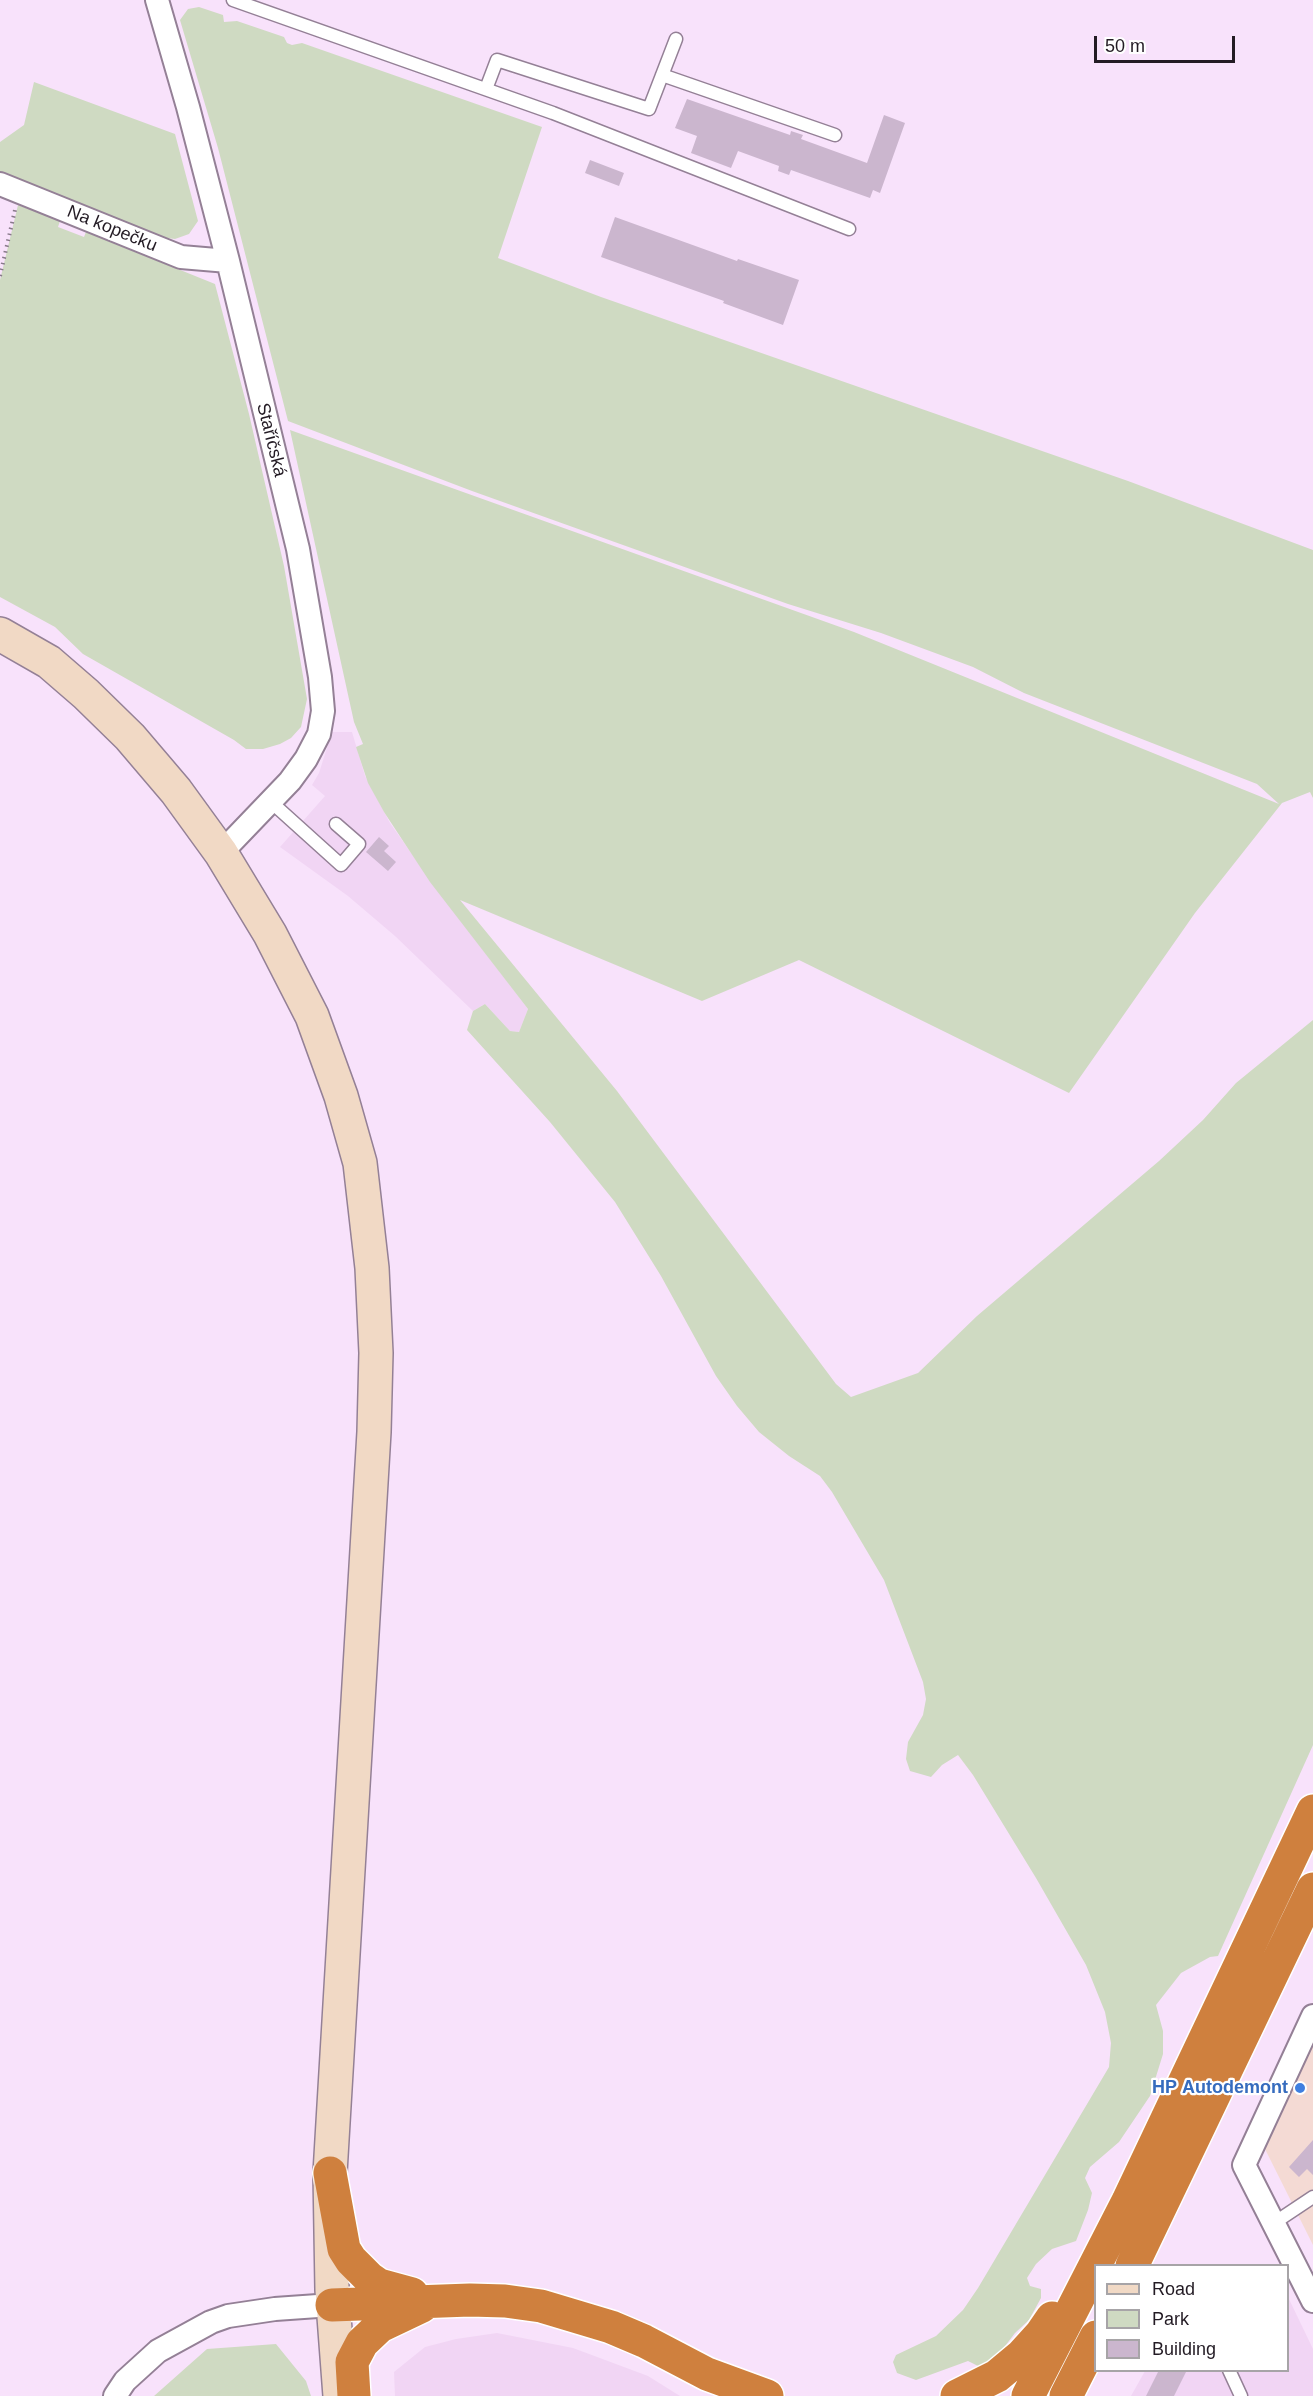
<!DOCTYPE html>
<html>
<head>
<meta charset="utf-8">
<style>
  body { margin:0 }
  #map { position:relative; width:1313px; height:2396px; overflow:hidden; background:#f8e2fb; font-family:Arial,sans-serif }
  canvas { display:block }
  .legend { position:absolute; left:1094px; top:2264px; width:195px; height:108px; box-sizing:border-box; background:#fff; border:2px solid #a7a4a7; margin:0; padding:8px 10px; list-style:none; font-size:18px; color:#231b24 }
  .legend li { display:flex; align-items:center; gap:12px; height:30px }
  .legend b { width:30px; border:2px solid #a7a4a7 }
  .scale { position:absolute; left:1094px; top:36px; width:141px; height:27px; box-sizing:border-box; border:3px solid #231b24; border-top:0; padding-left:8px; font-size:18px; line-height:21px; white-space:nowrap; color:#231b24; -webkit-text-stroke:4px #fff; paint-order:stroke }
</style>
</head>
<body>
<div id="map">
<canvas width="1313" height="2396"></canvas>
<ul class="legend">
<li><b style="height:8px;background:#f1d9c5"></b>Road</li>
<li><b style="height:16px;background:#cfdac2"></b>Park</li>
<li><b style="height:16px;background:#cbb6ce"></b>Building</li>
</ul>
<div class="scale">50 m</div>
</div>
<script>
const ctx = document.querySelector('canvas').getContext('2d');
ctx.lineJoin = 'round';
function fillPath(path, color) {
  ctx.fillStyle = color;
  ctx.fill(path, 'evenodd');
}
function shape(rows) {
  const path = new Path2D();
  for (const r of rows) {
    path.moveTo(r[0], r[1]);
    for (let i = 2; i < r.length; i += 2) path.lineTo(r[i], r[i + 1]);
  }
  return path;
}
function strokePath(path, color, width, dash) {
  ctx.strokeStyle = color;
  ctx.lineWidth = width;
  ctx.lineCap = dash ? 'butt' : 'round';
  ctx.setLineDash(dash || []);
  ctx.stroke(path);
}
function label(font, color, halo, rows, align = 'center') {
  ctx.font = font + ' Arial,sans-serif';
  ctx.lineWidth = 4.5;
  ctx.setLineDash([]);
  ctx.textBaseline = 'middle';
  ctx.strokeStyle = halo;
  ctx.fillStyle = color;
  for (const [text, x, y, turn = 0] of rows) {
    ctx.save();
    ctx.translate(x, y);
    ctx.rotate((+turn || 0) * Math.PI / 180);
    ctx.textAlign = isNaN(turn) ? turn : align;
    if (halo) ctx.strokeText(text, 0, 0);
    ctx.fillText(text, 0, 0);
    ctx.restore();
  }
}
const commercial = shape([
  [1313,2033,1313,2245,1262,2143]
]);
const built = shape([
  [332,732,352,732,365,776,390,823,433,884,528,1009,519,1032,510,1031,485,1004,473,1011,395,936,348,896,280,847,325,796,312,785,319,773],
  [1288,2297,1313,2349,1313,2396,1131,2396,1145,2371,1288,2370],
  [497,2333,573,2348,648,2376,680,2396,395,2396,394,2372,425,2347,456,2339]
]);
const green = shape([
  [199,7,223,15,224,22,237,21,284,37,287,43,292,45,302,43,542,127,498,258,601,297,1128,481,1313,550,1313,798,1310,792,1282,803,1195,913,1069,1093,799,960,702,1001,460,900,617,1091,836,1384,851,1397,918,1373,977,1316,1159,1161,1203,1120,1236,1083,1313,1020,1313,1745,1218,1956,1210,1957,1181,1973,1156,2005,1163,2031,1163,2054,1150,2096,1119,2142,1090,2167,1085,2178,1092,2193,1088,2210,1076,2241,1052,2249,1036,2264,1027,2278,1030,2286,1041,2289,1041,2298,1029,2320,1015,2333,996,2358,982,2368,968,2361,916,2380,897,2373,893,2362,896,2355,936,2336,963,2310,978,2288,1109,2067,1111,2043,1105,2012,1086,1965,1036,1878,973,1775,958,1755,942,1765,931,1777,910,1771,906,1759,908,1742,923,1715,926,1699,923,1682,884,1580,832,1492,820,1476,789,1456,759,1432,737,1406,716,1376,661,1276,615,1202,550,1122,467,1030,473,1011,485,1004,510,1031,519,1032,528,1009,430,882,384,812,368,783,356,747,363,744,354,722,290,430,854,632,1279,804,1257,784,1024,693,973,667,881,633,788,604,472,491,288,421,218,148,180,20,188,9],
  [34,82,175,134,198,221,189,234,175,239,159,237,0,174,0,142,24,125],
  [18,205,60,221,58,227,84,237,86,232,215,284,249,414,284,566,307,699,301,727,291,738,280,744,263,749,246,749,234,740,83,654,55,627,0,597,0,280],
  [276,2344,306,2381,311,2396,154,2396,207,2349]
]);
const building = shape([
  [687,99,790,135,791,131,803,135,801,139,867,163,884,115,905,123,880,193,873,190,870,198,791,170,789,175,778,171,779,166,738,151,731,168,691,153,697,136,675,128],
  [590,160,624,173,619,186,585,173],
  [615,217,737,261,738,259,799,280,783,325,723,303,724,301,601,257],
  [379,837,389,846,384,851,396,862,388,871,366,852],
  [1313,2140,1313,2175,1307,2169,1299,2177,1289,2167],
  [1159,2370,1187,2370,1174,2396,1146,2396]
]);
const path = shape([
  [0,276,15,210]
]);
const lane = shape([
  [233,0,553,113,849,229],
  [662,75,835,135],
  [486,89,497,60,649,109,676,39],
  [270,801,341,865,359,844,336,824],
  [1274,2223,1313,2197],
  [1229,2370,1241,2396]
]);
const street = shape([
  [157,0,188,107,228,261,298,549,320,677,323,711,319,734,306,759,290,781,221,853],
  [0,184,181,257,228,261],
  [1313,2016,1244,2165,1313,2301],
  [115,2396,125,2381,158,2351,211,2322,228,2316,275,2309,332,2305]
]);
const secondary = shape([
  [0,634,49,662,86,694,130,737,176,791,221,853,270,934,312,1016,341,1096,360,1163,372,1268,376,1353,374,1432,330,2173,332,2290,340,2396]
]);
const highway = shape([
  [330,2173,344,2249,351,2260,369,2278,379,2285,412,2294],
  [1132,2266,1313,1889],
  [332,2305,470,2300,505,2301,541,2306,611,2327,644,2341,707,2374,767,2396],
  [354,2396,352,2362,362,2343,380,2326,422,2306],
  [957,2396,997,2376,1021,2356,1041,2334,1052,2318],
  [1028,2396,1128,2201,1313,1811],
  [1066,2396,1096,2337]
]);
const markers = [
  [1300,2088,6,"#3f7fe0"]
];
const streetNames = [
  ["Na kopečku",112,229,22],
  ["Staříčská",271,440,76]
];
const shopNames = [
  ["HP Autodemont",1288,2088]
];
fillPath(commercial, '#f4dad4');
fillPath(built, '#f1d5f4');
fillPath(green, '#cfdac2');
fillPath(building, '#cbb6ce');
strokePath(lane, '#948096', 15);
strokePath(street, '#948096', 26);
strokePath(secondary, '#948096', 36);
strokePath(highway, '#fff', 36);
strokePath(path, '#887a8a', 4, [1.5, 4.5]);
strokePath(lane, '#fff', 12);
strokePath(street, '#fff', 22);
strokePath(secondary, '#f1d9c5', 33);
strokePath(highway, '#cf803e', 33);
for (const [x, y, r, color] of markers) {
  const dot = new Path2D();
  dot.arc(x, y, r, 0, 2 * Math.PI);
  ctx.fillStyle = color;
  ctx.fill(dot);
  strokePath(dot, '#fff', 2);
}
label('18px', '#231b24', '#fff', streetNames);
label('bold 18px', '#366cbe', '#fff', shopNames, 'right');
</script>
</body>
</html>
